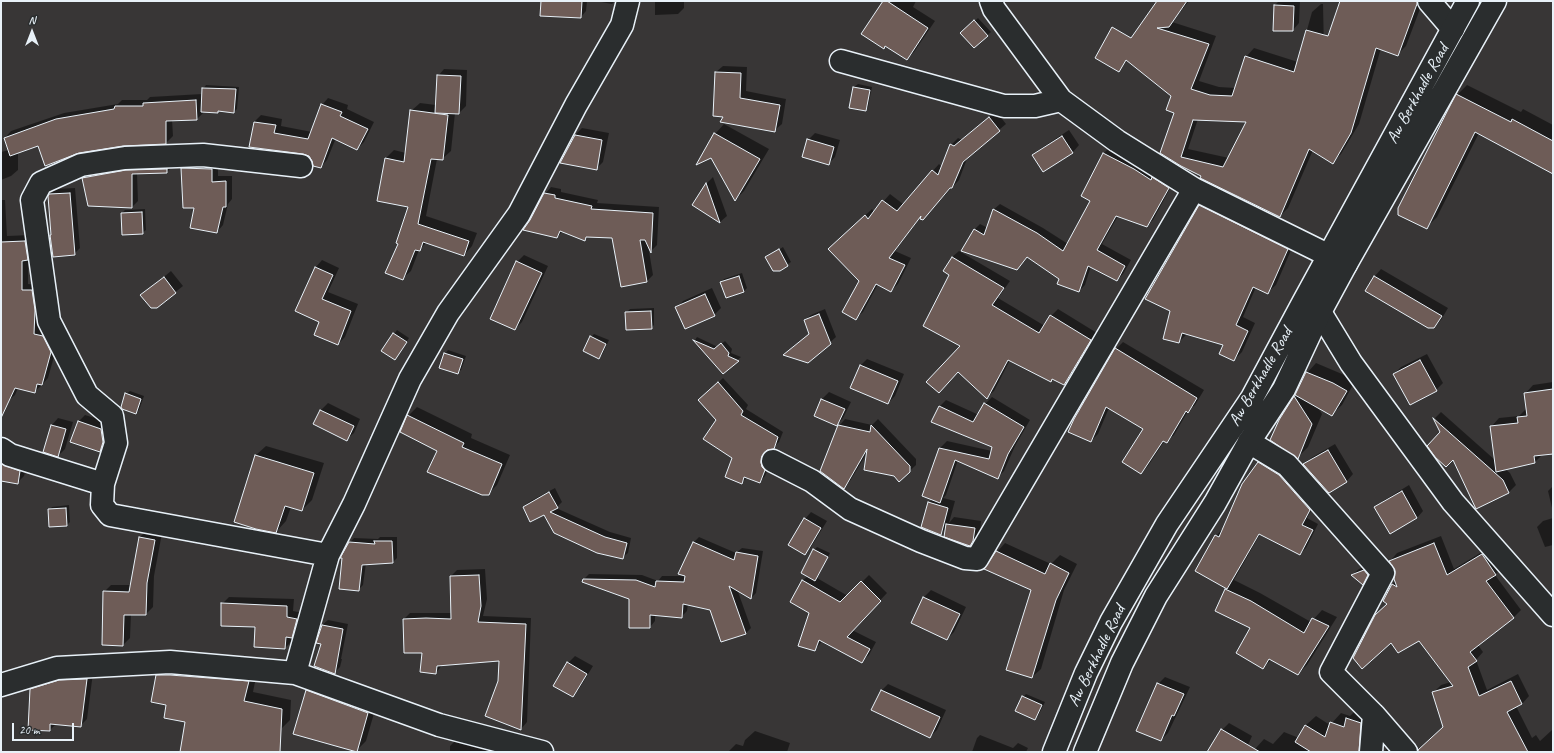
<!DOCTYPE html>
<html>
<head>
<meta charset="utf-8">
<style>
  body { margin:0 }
  #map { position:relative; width:1554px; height:753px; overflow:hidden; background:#383636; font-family:Caveat,sans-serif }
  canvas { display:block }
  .frame { position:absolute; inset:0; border:2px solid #e8f1f8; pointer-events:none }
  .north { position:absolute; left:12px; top:12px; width:40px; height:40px; -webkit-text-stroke:3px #2a2d2e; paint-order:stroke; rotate:0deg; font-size:11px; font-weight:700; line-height:16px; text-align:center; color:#e8f1f8 }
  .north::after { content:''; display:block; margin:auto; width:14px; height:18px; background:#e8f1f8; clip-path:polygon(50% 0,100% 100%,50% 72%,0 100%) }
  .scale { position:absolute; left:12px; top:723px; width:62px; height:18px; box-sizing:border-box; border:2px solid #e8f1f8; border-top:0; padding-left:5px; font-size:12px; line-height:14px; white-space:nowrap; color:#e8f1f8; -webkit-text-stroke:3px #2a2d2e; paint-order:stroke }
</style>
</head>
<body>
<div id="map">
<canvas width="1554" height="753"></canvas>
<div class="frame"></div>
<div class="north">N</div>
<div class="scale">20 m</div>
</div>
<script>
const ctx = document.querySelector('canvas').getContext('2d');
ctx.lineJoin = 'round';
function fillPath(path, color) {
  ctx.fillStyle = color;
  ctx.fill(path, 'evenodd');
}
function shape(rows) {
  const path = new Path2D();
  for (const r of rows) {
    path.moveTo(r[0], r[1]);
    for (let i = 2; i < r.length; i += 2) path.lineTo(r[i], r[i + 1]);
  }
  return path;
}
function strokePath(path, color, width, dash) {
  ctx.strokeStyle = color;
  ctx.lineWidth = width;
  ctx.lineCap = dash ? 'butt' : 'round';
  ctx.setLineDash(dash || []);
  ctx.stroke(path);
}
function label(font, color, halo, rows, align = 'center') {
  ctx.font = font + ' Caveat,sans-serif';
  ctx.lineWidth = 3.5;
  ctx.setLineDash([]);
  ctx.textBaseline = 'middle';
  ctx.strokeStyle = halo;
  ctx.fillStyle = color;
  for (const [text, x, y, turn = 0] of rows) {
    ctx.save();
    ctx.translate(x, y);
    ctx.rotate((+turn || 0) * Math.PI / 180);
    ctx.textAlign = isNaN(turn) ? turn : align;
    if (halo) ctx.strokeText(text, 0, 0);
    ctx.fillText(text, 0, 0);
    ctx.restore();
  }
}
const shadow = shape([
  [542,1,587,1,586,11,581,17],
  [596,1,615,1,612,4],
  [655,1,684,1,684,8,678,14,655,15],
  [884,1,916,1,913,7,935,21,914,52,907,59,886,46,884,48],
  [1159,1,1189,1,1172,22,1216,36,1199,81,1219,87,1236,88,1246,57,1254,48,1298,62,1312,12,1321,4,1323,4,1324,49,1341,1,1423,1,1406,46,1398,54,1381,48,1359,124,1341,154,1333,162,1313,150,1288,208,1280,216,1161,153,1175,112,1172,95,1121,54],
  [1198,119,1248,121,1229,158,1188,149],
  [1279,1,1300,1,1299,23,1293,30,1275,5],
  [978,18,991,32,974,47,965,30],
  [723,66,747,67,746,91,786,99,782,124,775,130,725,116,716,72],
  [444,69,467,70,466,106,459,113,455,113,451,151,442,159,437,159,426,216,477,233,472,246,464,255,427,242,419,250,411,271,402,279,399,243,410,206,386,158,394,150,406,153,411,111,420,103,436,105,438,76],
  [858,84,872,87,868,107,865,110,854,87],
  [206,85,239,87,237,109,234,112,219,110,217,112,204,112,197,119,172,119,173,136,166,143,38,145,18,152,18,170,11,176,1,180,1,152,9,150,5,138,11,131,64,113,118,104,122,100,147,100,150,97,202,94,203,89],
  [1467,85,1521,112,1523,109,1553,125,1553,173,1479,133,1437,217,1427,227,1457,95],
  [328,98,348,105,347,109,374,122,364,142,357,149,336,138,327,160,321,167,309,155,254,122,261,115,282,119,281,126,312,132,322,105],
  [996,111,1006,124,968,156,959,180,929,212,920,218,895,251,911,258,898,284,891,291,878,284,863,312,856,318,860,281,836,243,872,209,874,212,890,194,903,204,939,164,942,167,951,145,958,138,962,140],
  [724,124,769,149,744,191,735,200,715,134],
  [582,128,609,133,603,162,596,169,575,135],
  [1069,130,1079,145,1073,152,1043,171,1033,156,1040,149],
  [815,133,840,140,835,157,828,164,808,140],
  [1110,147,1174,181,1153,220,1146,226,1118,216,1102,244,1131,260,1123,274,1117,280,1091,266,1085,285,1079,291,1028,256,1017,269,974,230,980,224,988,228,993,210,1000,204,1043,228,1068,244,1092,200,1082,195,1104,153],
  [189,162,218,163,218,176,232,176,232,199,228,204,223,225,217,232,182,169],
  [133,165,173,166,167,172,137,173,138,201,132,207,83,179,89,173],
  [713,177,727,216,720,222,693,204,707,183],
  [551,187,561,189,561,192,598,200,597,203,659,207,657,245,651,251,648,245,653,275,647,281,613,237,588,236,584,240,563,231,557,237,531,220,545,194],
  [75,188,80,248,74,254,51,235,52,234,50,194,56,189],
  [1207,198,1295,241,1276,285,1268,292,1256,287,1243,317,1255,323,1242,352,1234,360,1224,344,1187,334,1179,342,1200,206],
  [1,200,5,200,7,236,31,235,34,253,28,259,28,284,38,285,57,346,48,378,41,386,34,392,18,388,15,395,8,401,1,397],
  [145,209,146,230,142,233,122,213,125,210],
  [783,247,791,262,779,270,767,257],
  [959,251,1010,281,998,298,1045,326,1051,316,1058,309,1097,333,1071,377,1064,384,1053,379,1051,381,1010,360,994,391,987,397,961,345,950,275,952,257],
  [524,255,548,266,522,322,515,329,517,262],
  [322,260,339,268,328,292,358,304,345,337,338,344,321,321,296,310,316,267],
  [1381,269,1448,308,1441,320,1434,327,1366,291,1375,276],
  [171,271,183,286,157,307,142,295],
  [742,273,747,288,744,291,727,297,721,282,724,279],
  [712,288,721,308,714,315,677,308,683,301],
  [654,308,654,325,651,328,626,313,630,309],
  [825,309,836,337,808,362,810,333,805,320,811,315],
  [397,330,409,338,395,359,382,351],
  [594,334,609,340,602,355,599,358,591,337],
  [697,337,718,347,725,341,732,349,731,353,741,357,723,373,695,340],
  [1123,342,1204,390,1195,405,1188,411,1174,435,1167,441,1165,440,1148,466,1141,473,1145,429,1109,408,1098,434,1091,441,1075,419,1116,349],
  [448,350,466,356,461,370,458,373,445,354],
  [1427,354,1443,383,1436,390,1394,374,1401,367],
  [867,359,904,374,895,396,888,403,860,366],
  [1316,363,1342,374,1355,381,1342,405,1332,414,1317,406,1322,414,1308,447,1298,457,1280,420,1297,395,1307,373],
  [723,378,748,405,746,409,783,432,779,442,773,448,767,449,766,456,770,465,765,476,760,482,747,478,741,483,733,458,717,420,705,395],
  [1553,382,1553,453,1543,454,1535,462,1505,469,1510,473,1516,485,1509,492,1476,507,1435,418,1441,412,1495,460,1491,427,1499,418,1519,416,1527,408,1525,394,1533,385],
  [130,391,144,396,139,410,136,413,126,394],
  [829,392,851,402,843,418,837,425,815,416,822,399],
  [992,397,1030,420,1015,446,1004,471,998,477,958,460,946,495,943,498,955,501,949,523,954,517,981,521,980,533,970,545,946,528,941,534,929,503,932,499,940,448,947,441,992,451,993,447,939,407,946,400,979,415,985,404],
  [328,403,360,419,354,433,347,439,314,424,321,410],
  [417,407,472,434,471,438,510,455,497,485,488,494,438,450,408,416],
  [85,415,108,422,107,444,100,451,78,422],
  [58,418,73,422,65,449,58,456,44,451,52,425],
  [845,419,872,425,878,419,916,459,916,465,899,481,868,451,850,481,844,488,839,426],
  [1335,444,1353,474,1347,481,1329,492,1305,465,1311,458],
  [266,446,324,463,312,500,302,510,291,507,286,521,276,532,255,456],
  [1,452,27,465,24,476,17,483,1,480],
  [1265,456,1316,503,1307,518,1318,524,1306,548,1300,554,1260,534,1234,580,1260,593,1311,622,1322,610,1337,617,1307,665,1298,674,1272,659,1263,668,1252,628,1226,590,1228,588,1196,570,1216,536,1222,529,1223,530,1258,463],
  [1409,485,1423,511,1417,518,1376,508,1383,501],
  [1553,486,1553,512,1548,491],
  [555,488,562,502,556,508,610,532,631,538,628,553,622,558,545,513,524,507,529,502],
  [69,505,70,522,67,525,49,510,52,507],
  [811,512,827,521,811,547,805,554,805,519],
  [1553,518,1553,545,1545,547,1537,527,1543,521],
  [147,530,162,533,154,576,153,607,146,614,131,614,130,638,123,645,104,592,111,585,131,585,140,537],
  [1441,536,1454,569,1490,547,1502,567,1495,575,1521,610,1514,617,1478,645,1483,652,1476,660,1487,690,1518,674,1529,696,1522,704,1516,706,1532,738,1536,735,1540,741,1552,730,1553,731,1553,752,1428,752,1444,727,1433,693,1441,685,1451,682,1419,639,1384,600,1392,584,1396,581,1396,571,1390,561,1397,553],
  [380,537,397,537,397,558,393,562,366,563,363,585,358,590,349,543,354,538,378,539],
  [699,537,736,553,742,548,763,551,756,593,751,598,737,589,751,628,746,633,710,609,688,604,687,611,681,617,655,614,655,621,650,627,630,598,584,579,589,574,642,575,658,581,662,576,688,576,680,573,694,542],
  [1005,543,1051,564,1060,555,1077,564,1064,590,1041,669,1032,677,1032,589,997,552],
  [817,547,830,553,817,578,848,596,869,575,887,593,852,630,876,642,869,655,862,661,823,640,815,650,810,613,791,601,803,580,808,576,814,550],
  [1371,564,1374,568,1369,577,1363,583,1352,575,1359,569],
  [485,569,487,599,483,616,531,618,527,722,521,729,499,682,500,660,442,665,436,673,404,619,410,613,452,613,451,576,457,570],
  [931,590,966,607,954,632,947,639,912,622,924,597],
  [229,597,294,599,293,611,303,613,298,630,292,636,292,641,285,648,222,604],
  [328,620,348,624,341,659,342,659,340,667,334,673,322,643,322,625],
  [575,656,593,666,579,689,573,696,568,663],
  [167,666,257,672,253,692,291,700,290,720,281,729,265,752,184,752,186,721,167,704,157,676],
  [93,673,87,719,80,726,57,723,50,730,31,690,38,683],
  [1165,677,1190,687,1168,733,1161,740,1158,684],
  [317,681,377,703,366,741,356,751,307,691],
  [888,684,946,710,937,730,930,737,881,691],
  [1026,694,1045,702,1038,716,1035,719,1023,697],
  [1357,709,1370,714,1373,752,1254,752,1255,749,1264,739,1273,744,1284,732,1299,738,1306,725,1316,716,1330,725,1341,713,1350,716],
  [1229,723,1252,736,1245,752,1212,752,1222,730],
  [755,731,790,743,787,752,728,752,736,744,743,746,745,740],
  [980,735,1013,748,1018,743,1028,748,1026,752,972,752,977,738],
  [457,739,506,752,450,752,450,746],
  [1394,741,1406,752,1384,752]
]);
const building = shape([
  [541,1,582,1,581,18,540,16,541,1],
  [883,1,887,1,928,28,907,60,885,46,884,49,861,34,883,1],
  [1157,1,1187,1,1169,27,1157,28,1209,44,1191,89,1210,95,1232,96,1245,56,1294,72,1306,30,1328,36,1340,1,1417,1,1417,4,1398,56,1376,48,1351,133,1333,164,1309,149,1280,217,1200,178,1201,176,1181,166,1160,153,1174,113,1166,110,1171,96,1126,60,1119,72,1095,58,1112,27,1131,38,1157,1],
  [1193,120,1246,122,1223,167,1181,157,1193,120],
  [1274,5,1294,6,1293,31,1273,31,1274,5],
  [974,20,988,36,974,48,960,33,974,20],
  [715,72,741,73,740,98,780,105,775,132,720,122,723,117,713,116,715,72],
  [437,75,461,76,459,114,435,113,437,75],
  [853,87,870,90,866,111,849,108,853,87],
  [202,88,236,89,234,113,218,111,218,113,201,112,202,88],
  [1456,94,1511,122,1512,119,1553,141,1553,174,1475,132,1427,229,1398,215,1398,208,1456,94],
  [196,100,197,120,166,121,166,144,123,146,79,153,45,166,38,146,10,156,4,138,56,119,114,109,115,106,143,106,143,103,196,100],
  [321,104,342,112,340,116,368,129,357,150,332,138,321,168,313,166,312,161,309,156,303,154,249,147,254,122,276,125,274,133,308,139,321,104],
  [410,110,448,115,443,160,431,159,418,224,469,241,464,256,423,242,420,251,415,250,403,280,385,273,398,244,396,243,408,207,377,201,385,158,404,162,410,110],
  [989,117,1000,131,963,162,952,188,950,188,923,220,920,219,921,216,889,258,905,265,891,292,876,284,856,320,842,312,859,281,828,249,865,215,868,219,882,200,897,211,932,170,938,175,950,144,954,146,989,117],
  [714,133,760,159,735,201,711,158,696,165,714,133],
  [575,135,602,140,597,170,560,163,575,135],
  [1062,136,1073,153,1043,172,1032,155,1062,136],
  [807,139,834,147,829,165,802,157,807,139],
  [1103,153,1134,169,1151,180,1152,177,1169,188,1147,227,1116,216,1097,250,1125,266,1117,281,1088,266,1079,292,1057,284,1059,279,1027,257,1017,270,961,251,974,229,984,235,993,209,1037,233,1063,251,1090,201,1081,196,1103,153],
  [181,168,212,169,212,182,226,181,226,207,223,207,217,233,190,228,194,208,183,208,181,168],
  [167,169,167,173,132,174,132,208,88,206,82,178,126,170,167,169],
  [706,183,720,223,692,205,706,183],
  [70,193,75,255,53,257,50,235,51,235,48,196,49,194,70,193],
  [544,193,555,195,555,198,592,206,591,209,653,213,651,253,645,240,640,240,647,282,621,287,612,238,586,237,585,241,560,231,557,238,523,230,530,220,544,193],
  [1199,205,1288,249,1268,294,1253,287,1236,325,1248,331,1234,361,1219,354,1223,345,1182,333,1179,343,1163,339,1170,311,1145,299,1199,205],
  [142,212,143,234,122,235,121,213,142,212],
  [25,241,28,260,22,261,22,290,32,290,35,310,34,334,43,336,51,352,42,385,37,384,35,393,15,388,1,418,1,242,25,241],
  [779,249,788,266,780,271,773,271,765,257,779,249],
  [952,257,1004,288,992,305,1039,333,1050,315,1091,340,1064,385,1052,379,1051,382,1008,360,987,399,958,372,939,393,926,382,960,346,923,326,949,275,943,271,952,257],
  [516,261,542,273,515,330,490,319,516,261],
  [315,267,333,275,322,299,351,311,338,345,314,335,319,322,295,311,315,267],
  [739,276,744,292,726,298,720,282,739,276],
  [1374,276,1442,316,1434,328,1428,328,1365,291,1374,276],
  [164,277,176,293,157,308,151,308,140,295,164,277],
  [705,294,715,316,685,329,675,307,705,294],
  [651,311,652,329,626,330,625,312,651,311],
  [819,314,831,344,808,363,783,355,809,334,804,320,819,314],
  [393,333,407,342,395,360,381,351,393,333],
  [590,336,606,344,599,359,583,351,590,336],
  [693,340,714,349,721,343,729,353,728,356,739,361,723,374,693,340],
  [1115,348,1197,398,1188,413,1186,411,1167,443,1163,441,1141,474,1122,462,1143,429,1106,407,1091,442,1068,432,1074,419,1115,348],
  [444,353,463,359,458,374,439,368,444,353],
  [1420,360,1437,391,1410,405,1393,374,1420,360],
  [860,365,898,381,888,404,850,388,860,365],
  [1306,372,1333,383,1347,391,1332,416,1295,395,1306,372],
  [718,382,743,411,741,415,778,437,774,449,767,450,762,456,761,462,762,467,765,470,760,483,744,477,742,484,725,477,732,458,703,439,716,420,698,400,718,382],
  [1553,389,1553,454,1534,456,1535,463,1496,472,1490,426,1518,423,1517,417,1527,416,1524,393,1553,389],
  [125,393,141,399,136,414,122,409,121,407,125,393],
  [1294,396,1312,424,1298,459,1270,440,1279,420,1294,396],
  [821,399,845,409,837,426,814,416,821,399],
  [984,403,1024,427,1008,454,998,479,955,460,940,503,922,496,939,448,989,459,992,447,931,422,939,406,973,422,984,403],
  [320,410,354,426,347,441,313,424,320,410],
  [407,415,464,443,462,447,502,464,489,495,482,495,427,472,437,451,400,432,407,415],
  [1433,418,1503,480,1509,493,1476,509,1453,460,1446,467,1435,457,1427,446,1440,432,1433,418],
  [78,421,101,429,103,442,100,452,70,442,78,421],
  [51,425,66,429,58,457,43,452,51,425],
  [838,425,870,432,871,425,910,466,910,472,899,482,894,476,864,470,867,449,844,489,820,471,838,425],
  [1328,450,1347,482,1329,493,1303,464,1328,450],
  [255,455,314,473,302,511,285,506,276,533,256,529,234,522,255,455],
  [1258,462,1279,475,1310,510,1302,525,1313,530,1300,555,1259,534,1227,589,1195,571,1215,535,1219,537,1242,484,1258,462],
  [1,464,20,471,18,484,1,481,1,464],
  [1402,491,1417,518,1390,534,1374,507,1402,491],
  [549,492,558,508,550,512,605,537,627,543,623,559,597,553,554,533,544,515,530,522,523,507,549,492],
  [928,502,948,508,941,535,921,527,928,502],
  [66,508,67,526,49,527,48,509,66,508],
  [804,518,821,528,805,555,788,545,804,518],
  [946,524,975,528,973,541,970,546,944,537,946,524],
  [139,537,155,540,147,583,146,615,124,615,123,646,102,645,103,591,129,592,139,537],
  [374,541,392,541,393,563,362,565,359,591,339,589,342,558,340,558,349,542,375,544,374,541],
  [693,542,734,560,736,552,758,556,751,599,729,586,746,634,721,642,710,610,683,604,682,618,650,615,650,628,629,628,629,599,582,582,583,579,636,580,655,587,656,581,684,582,685,576,678,574,693,542],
  [1434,543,1447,575,1482,554,1496,575,1486,581,1514,618,1470,652,1477,661,1468,667,1479,696,1511,681,1522,704,1507,712,1528,752,1418,752,1418,750,1443,727,1432,692,1453,686,1419,641,1398,653,1391,643,1362,669,1353,658,1375,615,1387,604,1383,601,1392,584,1397,587,1394,579,1395,571,1389,561,1434,543],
  [813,549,828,557,815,581,801,573,813,549],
  [996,551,1045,574,1050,563,1069,573,1056,600,1032,678,1006,670,1031,590,984,569,996,551],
  [1364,570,1368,575,1363,585,1351,575,1364,570],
  [479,575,481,606,478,622,526,624,521,730,485,716,498,681,499,661,437,666,436,674,420,672,422,653,404,653,403,619,426,618,451,619,450,576,479,575],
  [802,580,840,602,861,581,881,601,847,637,870,649,862,663,819,640,815,651,798,646,809,613,790,602,802,580],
  [1225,589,1251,601,1304,633,1312,618,1329,626,1298,675,1269,659,1263,669,1236,653,1250,628,1215,611,1225,589],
  [923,597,960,614,947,640,911,623,923,597],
  [221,603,287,606,287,617,297,619,292,638,286,637,285,649,254,647,255,627,221,626,221,603],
  [322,625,343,629,335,674,314,666,321,644,316,643,322,625],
  [567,662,587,674,573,697,553,686,567,662],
  [156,675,170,675,249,681,244,701,282,709,280,752,180,752,185,722,164,718,166,705,151,702,156,675],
  [87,679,81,727,50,724,50,731,28,730,30,689,59,680,87,679],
  [1157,683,1184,694,1174,716,1172,715,1161,741,1136,731,1157,683],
  [306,690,368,713,357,752,293,734,306,690],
  [881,690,940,717,930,738,871,710,881,690],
  [1022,696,1042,705,1035,720,1015,711,1022,696],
  [1346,718,1361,723,1359,752,1311,752,1295,742,1305,725,1325,737,1330,722,1344,727,1346,718],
  [1221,729,1260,752,1207,752,1221,729]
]);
const minor = shape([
  [991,1,994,9,1061,100,1117,141,1194,189,1346,264],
  [1429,1,1453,29],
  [841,61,1004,106,1035,106,1061,100],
  [1305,304,1320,312,1351,363,1453,502,1553,615],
  [1249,442,1287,465,1383,573,1331,672,1374,715,1406,752],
  [1,449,10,455,103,484,102,505,110,515,328,555,354,504,410,379,448,313,519,214,576,105,622,25,628,1],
  [773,461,812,481,850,509,921,541,965,558,977,559,1194,189],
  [103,484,116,443,112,416,87,395,49,321,32,200,41,183,81,165,125,158,203,155,301,166],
  [295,673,328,555],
  [1,685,57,668,170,662,295,673,439,725,542,752],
  [1371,752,1374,715]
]);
const secondary = shape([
  [1054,752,1086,673,1111,622,1167,524,1252,398,1303,303,1468,1],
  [1085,752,1122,663,1156,596,1215,503,1249,442,1284,389,1320,312,1346,264,1495,1]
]);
const streetNames = [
  ["Aw Berkhadle Road",1418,94,-61],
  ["Aw Berkhadle Road",1261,377,-60],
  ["Aw Berkhadle Road",1097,656,-64]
];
fillPath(shadow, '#0007');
fillPath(building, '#6e5c57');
strokePath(building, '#e8f1f8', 1);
strokePath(minor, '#e8f1f8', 25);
strokePath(secondary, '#e8f1f8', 25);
strokePath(minor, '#2a2d2e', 22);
strokePath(secondary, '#2a2d2e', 22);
label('17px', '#e8f1f8', '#2a2d2e', streetNames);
</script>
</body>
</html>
